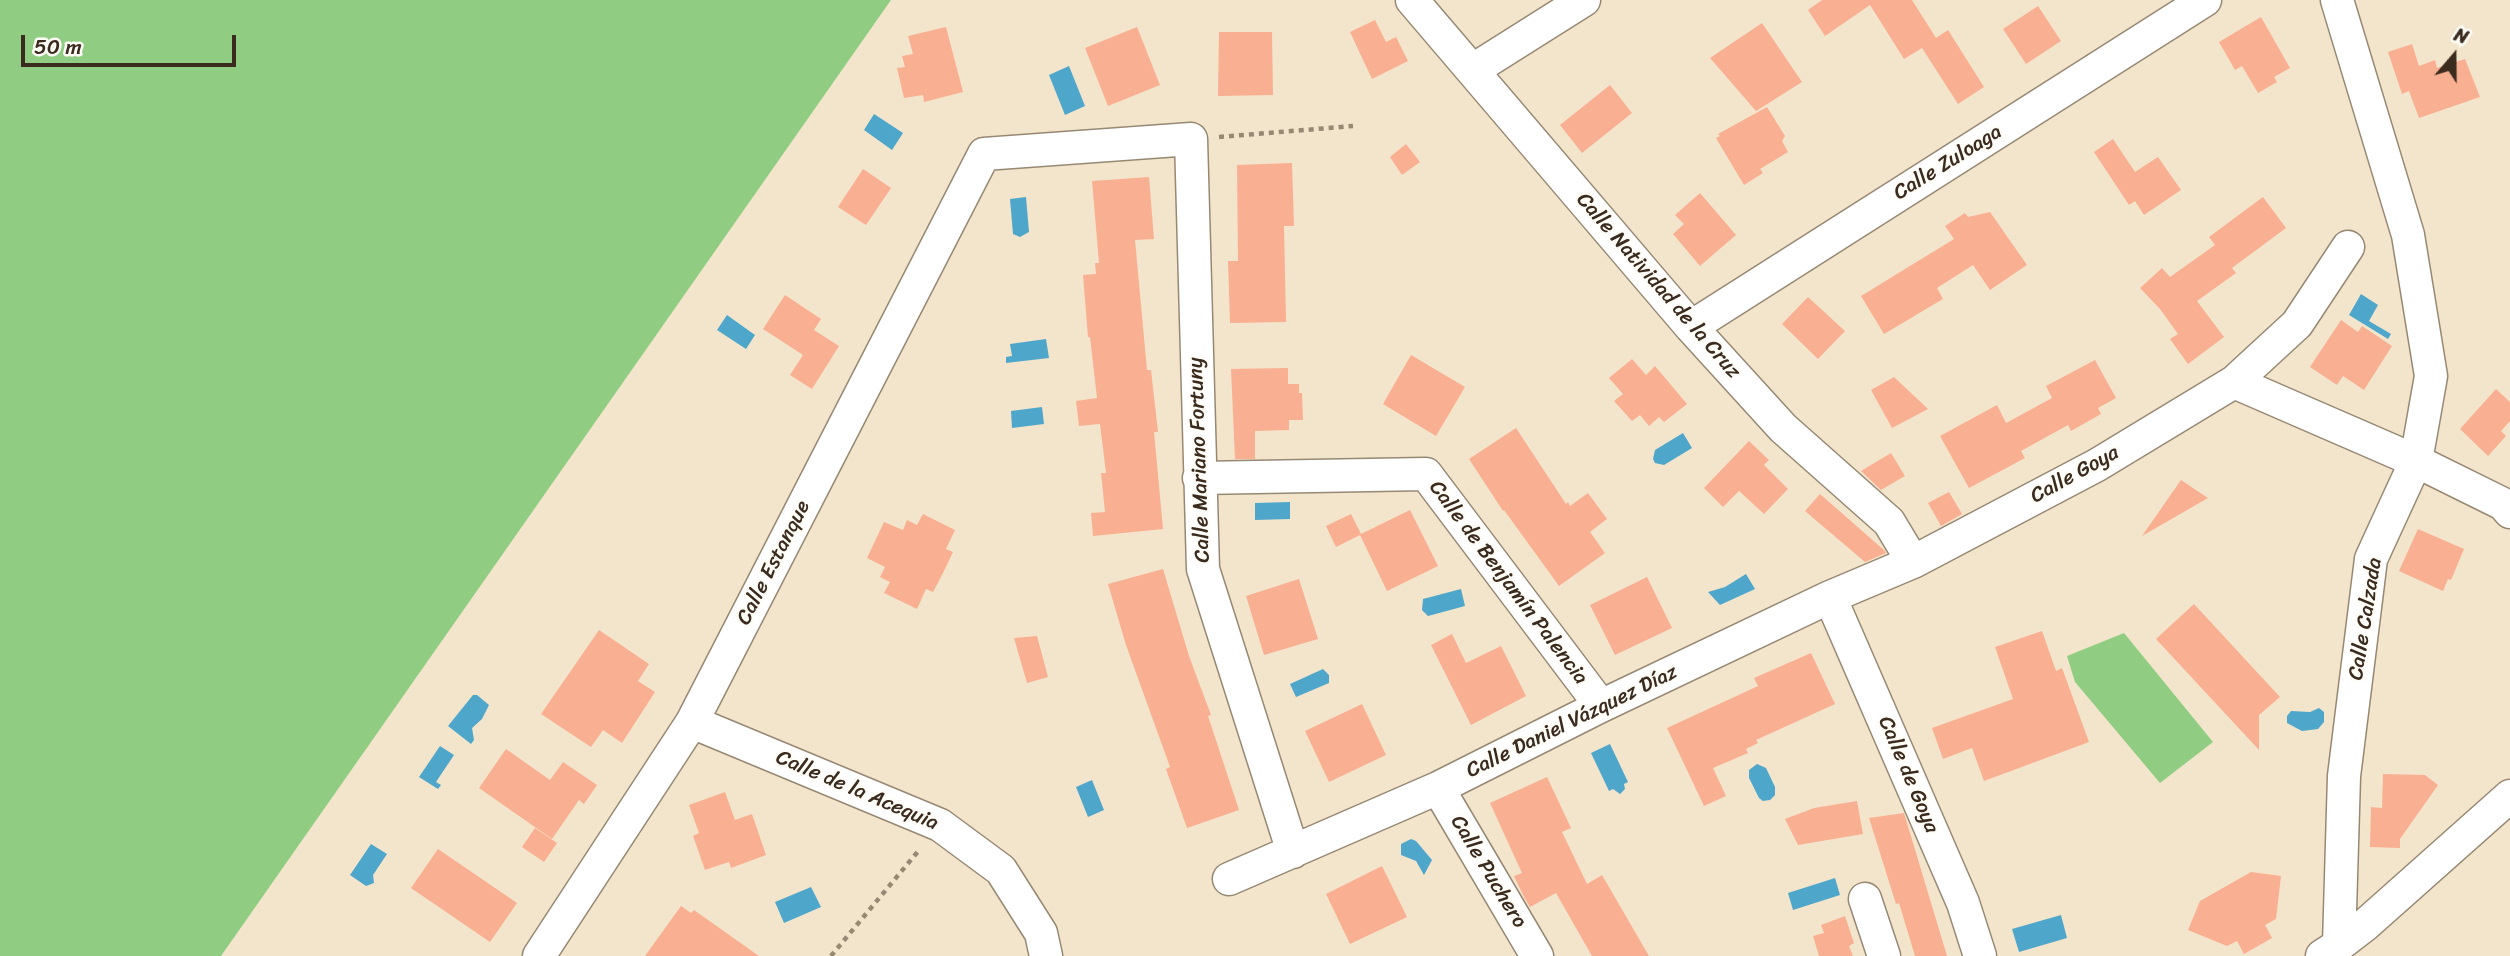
<!DOCTYPE html>
<meta charset="utf-8">
<style>
body{margin:0}
#map{position:relative;width:2510px;height:956px;overflow:hidden;background:#f3e5cb;font-family:Sriracha,sans-serif}
canvas{display:block}
.north{position:absolute;left:2419px;top:21px;width:70px;height:70px;-webkit-text-stroke:5px #fdfcf7;paint-order:stroke;rotate:20deg;font-size:19px;font-weight:700;line-height:28px;text-align:center;color:#3b2a1e}
.north::after{content:'';display:block;margin:auto;width:24px;height:32px;background:#3b2a1e;clip-path:polygon(50% 0,100% 100%,50% 72%,0 100%)}
.scale{position:absolute;left:21px;top:35px;width:215px;height:32px;box-sizing:border-box;border:4px solid #3b2a1e;border-top:0;padding-left:9px;font-size:21px;line-height:24px;white-space:nowrap;color:#3b2a1e;-webkit-text-stroke:5px #fdfcf7;paint-order:stroke}
</style>
<div id="map">
<canvas width="2510" height="956"></canvas>
<div class="north">N</div>
<div class="scale">50 m</div>
</div>
<script>
const ctx = document.querySelector('canvas').getContext('2d');
ctx.lineJoin = 'round';
function paint(path, color) { ctx.fillStyle = color; ctx.fill(path, 'evenodd'); }
const shape = rows => new Path2D(rows.map(r => 'M' + r).join(''));
function stroke(path, color, width, dash) { ctx.strokeStyle = color; ctx.lineWidth = width; ctx.lineCap = dash ? 'butt' : 'round'; ctx.setLineDash(dash || []); ctx.stroke(path); }
function drawText(font, color, halo, rows, align = 'center') {
  ctx.font = font + ' Sriracha,sans-serif'; ctx.lineWidth = 5; ctx.setLineDash([]); ctx.textBaseline = 'middle'; ctx.strokeStyle = halo; ctx.fillStyle = color; for (const [text, x, y, turn = 0] of rows) {
    ctx.save(); ctx.translate(x, y); ctx.rotate((+turn || 0) * Math.PI / 180); ctx.textAlign = isNaN(turn) ? turn : align; if (halo) ctx.strokeText(text, 0, 0); ctx.fillText(text, 0, 0); ctx.restore();
  }
}
const green = shape([
 [0,0,891,0,221,956,0,956],
 [2124,633,2213,742,2160,783,2075,682,2067,656]
]);
const water = shape([
 [1069,66,1085,106,1065,115,1049,75],
 [874,114,903,133,892,150,864,130],
 [1026,197,1029,232,1020,237,1013,234,1010,199],
 [2361,294,2378,305,2369,321,2391,334,2388,339,2349,315],
 [727,315,755,335,746,349,717,330],
 [1046,339,1049,358,1006,363,1006,357,1012,356,1010,344],
 [1042,407,1044,424,1012,428,1011,411],
 [1683,433,1692,448,1664,465,1655,463,1653,459,1655,450],
 [1290,502,1290,519,1255,520,1255,503],
 [1746,574,1755,589,1720,605,1708,592,1725,587],
 [1461,589,1465,606,1428,616,1422,610,1423,599],
 [1323,669,1329,675,1329,683,1296,697,1290,684],
 [473,695,477,695,489,705,482,719,472,728,474,740,471,744,448,726],
 [2319,708,2324,712,2324,722,2318,729,2302,731,2287,723,2287,716,2291,711,2310,712],
 [1610,744,1628,782,1624,784,1625,789,1620,794,1613,789,1609,791,1591,753],
 [440,746,454,755,436,782,441,785,438,789,419,777],
 [1757,764,1766,768,1775,787,1775,795,1770,800,1763,801,1759,798,1749,778,1749,770],
 [1092,780,1104,810,1088,817,1076,787],
 [1411,839,1416,841,1432,860,1424,875,1416,861,1401,855,1401,844],
 [371,844,387,854,373,875,374,883,366,886,350,875],
 [1835,878,1840,895,1793,910,1788,893],
 [811,887,821,907,784,923,775,902],
 [2061,915,2067,938,2019,952,2012,929]
]);
const building = shape([
 [1822,0,1912,0,1936,38,1948,30,1984,87,1958,104,1922,48,1904,59,1870,5,1825,36,1808,10],
 [2038,6,2061,41,2026,64,2003,29],
 [2261,17,2290,68,2274,77,2277,82,2258,93,2242,66,2235,70,2219,42],
 [1375,20,1386,42,1396,37,1408,61,1372,79,1350,32],
 [1762,23,1802,82,1756,111,1710,58],
 [946,27,963,92,924,102,923,95,904,98,897,68,905,67,902,56,913,54,908,36],
 [1137,27,1160,85,1108,106,1085,48],
 [1219,32,1272,32,1273,95,1218,96],
 [2412,44,2419,66,2435,60,2437,68,2465,59,2480,97,2419,118,2409,91,2402,94,2388,52],
 [1610,85,1632,113,1582,153,1560,125],
 [1767,107,1785,136,1782,141,1788,152,1760,169,1763,173,1744,185,1716,138,1720,136,1718,134],
 [2113,139,2135,172,2158,157,2181,190,2144,215,2135,201,2129,205,2094,152],
 [1406,144,1420,162,1402,175,1390,157],
 [1292,163,1294,226,1284,226,1286,322,1230,323,1228,261,1238,261,1237,165],
 [863,169,891,188,866,225,838,207],
 [1149,177,1154,239,1135,240,1147,370,1151,370,1158,432,1154,432,1163,529,1093,536,1091,513,1105,512,1101,473,1106,473,1100,424,1079,426,1076,401,1097,398,1090,337,1088,337,1083,275,1096,274,1095,263,1099,263,1092,181],
 [1700,193,1736,235,1700,266,1673,234,1684,224,1675,215],
 [2263,197,2286,228,2232,268,2236,273,2197,301,2224,337,2188,364,2170,339,2178,334,2160,309,2140,288,2162,268,2170,277,2215,245,2209,237],
 [1990,212,2027,265,1990,290,1973,265,1937,288,1943,299,1884,334,1861,296,1954,239,1945,226,1965,213,1968,217],
 [785,295,821,319,814,330,839,346,812,389,790,375,803,355,763,329],
 [1808,297,1845,331,1818,359,1782,324],
 [2341,320,2358,332,2362,326,2392,346,2364,390,2343,376,2337,385,2310,367],
 [1411,355,1465,387,1436,436,1383,404],
 [1632,359,1646,375,1655,366,1687,404,1664,422,1659,417,1649,426,1640,415,1632,421,1614,401,1623,394,1609,378],
 [2095,360,2116,398,2098,408,2101,414,2071,431,2068,425,2021,451,2025,458,1969,488,1940,436,1997,405,2006,423,2052,398,2046,386],
 [1288,368,1288,384,1299,384,1299,393,1302,393,1303,420,1289,420,1289,430,1255,431,1255,459,1235,459,1231,369],
 [1894,377,1928,409,1892,428,1871,390],
 [2496,389,2510,402,2510,421,2501,431,2506,436,2488,456,2460,429],
 [1516,428,1566,504,1568,502,1570,506,1588,493,1607,519,1590,532,1605,553,1559,586,1504,510,1503,511,1469,459],
 [1749,441,1769,460,1764,465,1788,489,1764,514,1739,491,1723,507,1704,488],
 [1891,453,1905,476,1881,490,1861,471],
 [2181,480,2208,498,2142,536],
 [1949,492,1962,514,1941,526,1928,503],
 [1820,494,1885,551,1886,553,1865,562,1805,511],
 [1410,510,1438,566,1387,591,1360,535,1336,547,1326,526,1351,514,1361,534],
 [923,514,955,530,946,549,953,552,943,573,933,592,926,589,917,609,884,593,890,582,880,577,885,567,867,558,884,522,903,530,907,520,917,525],
 [2418,529,2464,549,2451,580,2448,579,2443,591,2399,571],
 [1163,569,1189,656,1211,715,1208,716,1239,810,1187,828,1166,769,1170,767,1126,645,1108,584],
 [1647,577,1672,628,1615,655,1590,605],
 [1299,579,1318,639,1264,655,1246,596],
 [2194,604,2280,697,2259,715,2259,750,2156,639],
 [599,630,649,664,638,681,655,692,622,743,603,730,591,747,541,714],
 [2042,631,2056,671,2062,668,2089,742,1984,781,1972,748,1943,759,1932,728,2013,699,1995,647],
 [1452,634,1466,663,1501,646,1526,696,1471,725,1431,645],
 [1037,636,1048,677,1027,683,1014,638],
 [1811,653,1835,704,1756,740,1758,743,1746,749,1748,753,1713,768,1726,796,1704,806,1667,728,1758,686,1754,678],
 [1362,704,1386,755,1329,782,1305,731],
 [506,749,550,780,563,762,597,785,584,804,579,800,552,839,479,788],
 [2383,774,2425,775,2438,785,2400,839,2400,848,2370,847,2371,807,2382,808],
 [1547,777,1571,828,1562,832,1587,884,1602,875,1649,956,1592,956,1556,893,1530,907,1524,897,1514,876,1522,873,1490,803],
 [725,792,735,820,752,814,766,855,731,868,729,862,705,870,693,836,699,833,689,805],
 [1857,801,1863,834,1798,845,1785,819,1814,808],
 [1904,813,1947,956,1915,956,1899,903,1896,904,1869,818],
 [535,828,557,843,544,862,522,847],
 [438,849,517,903,490,942,411,888],
 [1382,866,1407,917,1350,944,1326,894],
 [2251,872,2281,876,2276,919,2265,925,2272,938,2244,954,2237,941,2227,946,2188,930,2200,901],
 [681,906,691,913,694,910,759,956,645,956],
 [1845,916,1854,943,1849,946,1853,956,1819,956,1813,936,1824,933,1821,925]
]);
const path = shape([
 [1219,137,1353,126],
 [831,956,920,849]
]);
const minor = shape([
 [1412,0,1691,327,1783,428,1889,522,1913,562],
 [1473,70,1584,0],
 [1691,327,2205,0],
 [2234,382,2297,324,2348,247],
 [1199,478,1426,474,1601,706],
 [1830,597,1963,903,1980,956],
 [692,722,940,825,1001,870,1041,933,1046,956],
 [1438,788,1537,956],
 [1229,879,1438,788,1601,706,1830,597,1913,562,2097,465,2234,382,2416,461,2503,504,2510,512],
 [1865,899,1884,956],
 [2339,945,2365,925,2510,796],
 [539,956,692,722,984,154,1191,139,1203,569,1293,852],
 [2322,956,2339,945,2344,776,2371,559,2416,461,2431,376,2408,235,2337,0]
]);
const streetNames = [
 ["Calle Zuloaga",1948,163,-32],
 ["Calle Natividad de la Cruz",1658,286,49],
 ["Calle Mariano Fortuny",1200,460,-92],
 ["Calle Goya",2075,475,-29],
 ["Calle Estanque",774,563,-63],
 ["Calle de Benjamín Palencia",1508,583,53],
 ["Calle Calzada",2366,619,-81],
 ["Calle Daniel Vázquez Díaz",1572,722,-26],
 ["Calle de Goya",1908,775,67],
 ["Calle de la Acequia",857,791,23],
 ["Calle Puchero",1488,872,59]
];
paint(green, '#90cd82');
paint(water, '#4ea6cb');
paint(building, '#f9af92');
stroke(minor, '#978874', 35);
stroke(path, '#978874', 4.5, [5, 5]);
stroke(minor, '#fff', 32);
drawText('21px', '#3b2a1e', '#fdfcf7', streetNames);
</script>
